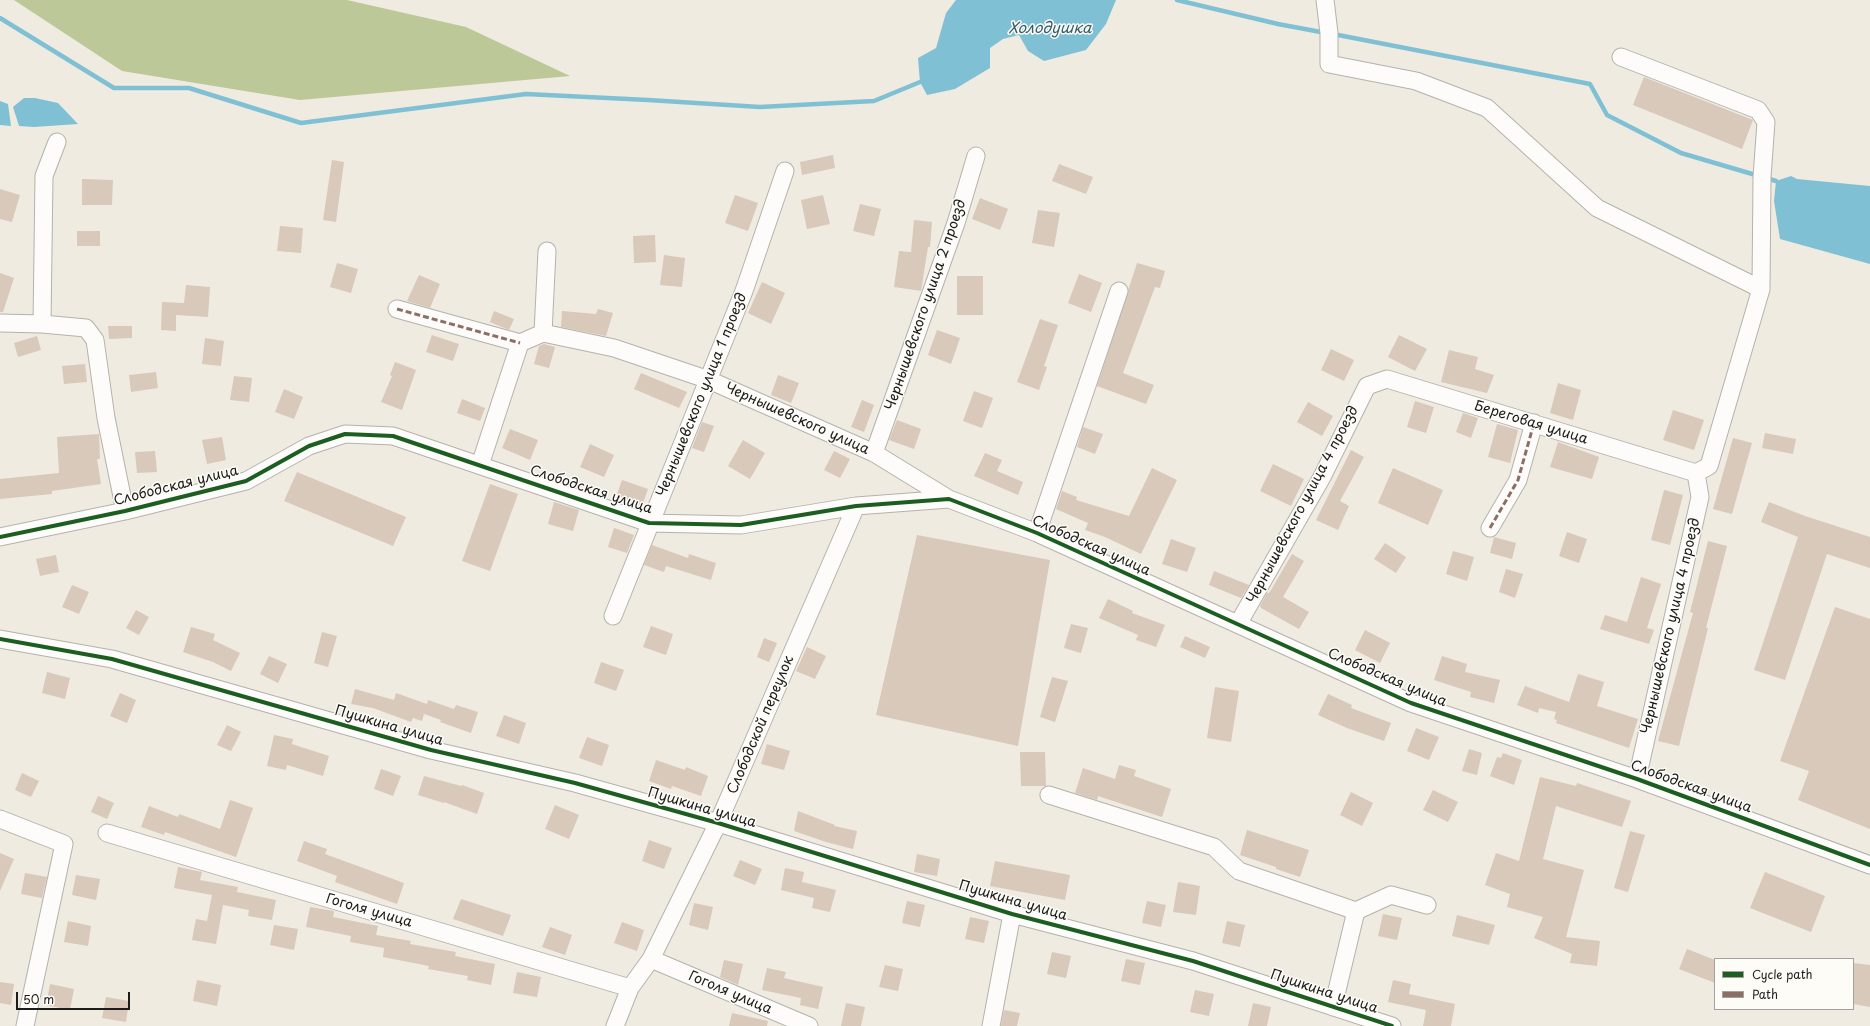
<!DOCTYPE html>
<meta charset="utf-8">
<style>
body{margin:0}
#map{position:relative;width:1870px;height:1026px;overflow:hidden;background:#efebe0;font-family:"Playpen Sans",sans-serif}
canvas{display:block}
.legend{position:absolute;left:1714px;top:958px;width:140px;height:52px;box-sizing:border-box;background:#fdfcf7;border:1px solid #a3a29f;margin:0;padding:5px 7px;list-style:none;font-size:12px;color:#1c1c1c}
.legend li{display:flex;align-items:center;gap:8px;height:20px}
.legend b{width:20px;border:1px solid #a3a29f}
.scale{position:absolute;left:16px;top:992px;width:114px;height:18px;box-sizing:border-box;border:2px solid #1c1c1c;border-top:0;padding-left:5px;font-size:12px;line-height:14px;white-space:nowrap;color:#1c1c1c;-webkit-text-stroke:3px #fdfcf7;paint-order:stroke}
</style>
<div id="map">
<canvas width="1870" height="1026"></canvas>
<ul class="legend">
<li><b style="height:5px;background:#1b5e20"></b>Cycle path</li>
<li><b style="height:5px;background:#8d6e63"></b>Path</li>
</ul>
<div class="scale">50 m</div>
</div>
<script>
const ctx = document.querySelector('canvas').getContext('2d');
ctx.lineJoin = 'round';
function paint(path, color) { ctx.fillStyle = color; ctx.fill(path, 'evenodd'); }
const shape = rows => new Path2D(rows.map(r => 'M' + r).join(''));
function stroke(path, color, width, dash) { ctx.strokeStyle = color; ctx.lineWidth = width; ctx.lineCap = dash ? 'butt' : 'round'; ctx.setLineDash(dash || []); ctx.stroke(path); }
function drawText(font, color, halo, rows, align = 'center') {
  ctx.font = font + ' "Playpen Sans",sans-serif'; ctx.lineWidth = 3; ctx.setLineDash([]); ctx.textBaseline = 'middle'; ctx.strokeStyle = halo; ctx.fillStyle = color; for (const [text, x, y, turn = 0] of rows) {
    ctx.save(); ctx.translate(x, y); ctx.rotate((+turn || 0) * Math.PI / 180); ctx.textAlign = isNaN(turn) ? turn : align; if (halo) ctx.strokeText(text, 0, 0); ctx.fillText(text, 0, 0); ctx.restore();
  }
}
const forest = shape([
 [14,0,347,0,466,27,570,76,300,100,122,71]
]);
const water = shape([
 [956,0,1116,0,1106,24,1086,50,1044,61,1028,51,1019,35,1003,39,990,48,990,68,955,89,927,95,920,82,918,58,936,48,946,13],
 [24,98,35,98,58,103,78,124,34,127,19,126,13,107],
 [0,101,8,104,11,126,0,125],
 [1791,176,1797,179,1870,186,1870,264,1780,239,1774,201,1776,181]
]);
const stream = shape([
 [1177,0,1278,24,1326,33],
 [0,18,114,88,189,88,301,123,526,94,648,100,760,107,874,101,920,82],
 [1333,34,1590,84,1607,115,1681,153,1776,181]
]);
const building = shape([
 [1644,77,1753,120,1742,149,1633,105],
 [833,155,835,168,802,175,800,162],
 [332,160,344,162,336,222,323,220],
 [1059,164,1093,177,1086,194,1052,181],
 [82,179,113,180,112,205,82,205],
 [0,189,20,195,12,222,0,219],
 [735,195,758,203,748,231,725,223],
 [823,195,830,224,807,229,801,200],
 [980,198,1008,209,1000,230,972,219],
 [860,204,881,209,874,236,853,231],
 [1038,210,1060,213,1054,247,1032,243],
 [914,220,932,222,930,247,928,247,921,291,894,287,899,251,911,252],
 [280,226,303,228,301,253,277,251],
 [77,231,100,231,100,246,77,246],
 [655,235,656,262,634,263,633,236],
 [664,255,685,258,682,287,660,285],
 [337,263,358,269,351,293,330,287],
 [1137,263,1165,271,1160,288,1155,287,1123,373,1154,385,1146,404,1097,386],
 [0,273,14,278,3,312,0,312],
 [1079,274,1102,283,1091,312,1068,303],
 [419,275,440,284,430,308,407,301],
 [957,276,983,276,983,315,957,315],
 [762,282,785,293,771,324,748,313],
 [186,285,210,287,208,317,176,315,176,331,161,330,162,302,184,303],
 [598,309,613,313,606,336,561,327,562,311,596,314],
 [494,311,514,319,509,330,490,322],
 [1040,319,1058,325,1044,366,1047,367,1039,390,1017,382],
 [108,326,132,326,132,338,109,339],
 [937,330,960,338,951,364,928,355],
 [432,335,459,344,453,361,426,352],
 [1399,335,1427,349,1415,371,1388,357],
 [37,336,41,350,18,357,14,343],
 [205,338,224,341,221,366,202,364],
 [544,344,555,347,549,368,534,364,539,346],
 [1331,349,1354,360,1344,381,1321,370],
 [1449,350,1478,357,1475,369,1494,375,1487,393,1441,382],
 [395,362,416,370,402,410,381,402,392,376,390,375],
 [85,364,87,382,64,384,62,366],
 [156,372,158,388,131,392,129,375],
 [641,373,687,392,679,408,634,389],
 [778,375,799,383,791,403,771,395],
 [234,376,252,378,249,402,230,400],
 [1558,383,1581,390,1573,420,1550,413],
 [284,389,303,397,294,419,275,412],
 [974,391,993,398,982,428,963,421],
 [462,399,485,408,480,421,457,413],
 [862,400,874,405,864,432,851,427],
 [1415,401,1434,407,1426,433,1407,427],
 [1308,402,1333,416,1322,436,1297,422],
 [1673,410,1704,420,1694,450,1663,440],
 [1463,413,1478,418,1471,438,1456,432],
 [897,420,921,429,914,449,889,440],
 [702,422,714,426,704,452,692,448],
 [1497,424,1518,430,1510,463,1488,457],
 [1083,427,1103,434,1095,454,1077,447],
 [510,429,538,440,530,460,502,448],
 [1765,433,1796,439,1793,454,1762,448],
 [99,434,100,459,97,459,101,484,52,491,52,494,0,499,0,479,59,473,57,437],
 [222,437,226,460,207,464,202,440],
 [1733,438,1752,443,1732,514,1713,509],
 [743,440,765,453,750,479,728,466],
 [1558,442,1599,457,1592,479,1550,467],
 [590,444,614,455,604,477,580,467],
 [1351,450,1364,457,1340,501,1349,506,1338,530,1316,520],
 [155,451,157,472,137,473,135,452],
 [834,451,850,459,840,478,824,470],
 [985,453,1002,460,997,471,1023,482,1018,495,974,476],
 [1273,464,1304,479,1291,506,1260,491],
 [1152,468,1177,480,1141,554,1105,537,1085,530,1088,523,1056,509,1062,491,1077,497,1076,500,1129,516],
 [1393,468,1443,490,1428,525,1378,503],
 [297,472,406,517,393,546,284,501],
 [622,480,648,489,642,506,616,497],
 [490,484,518,494,490,571,462,561],
 [1664,490,1683,495,1670,545,1651,540],
 [554,502,579,510,573,531,548,524],
 [1769,502,1805,516,1870,537,1870,568,1827,554,1785,680,1754,670,1798,537,1761,522],
 [614,528,634,535,627,553,608,547],
 [1567,532,1587,539,1579,563,1559,556],
 [917,535,1050,560,1018,746,876,715],
 [1494,537,1516,543,1512,559,1490,553],
 [1171,539,1196,548,1187,572,1162,564],
 [1708,541,1727,546,1706,628,1708,628,1679,746,1658,741,1693,613,1690,612],
 [1385,543,1406,557,1396,573,1374,559],
 [652,545,688,558,689,554,716,563,711,580,666,566,664,572,644,565],
 [1453,551,1474,557,1467,581,1446,574],
 [1292,554,1304,561,1283,597,1309,612,1299,629,1261,608,1260,606,1267,593,1269,593,1271,590],
 [56,555,59,572,40,576,36,559],
 [1506,569,1523,574,1515,598,1499,592],
 [1214,571,1249,585,1241,598,1209,585],
 [1641,577,1661,584,1647,628,1654,630,1649,644,1600,629,1605,615,1627,622],
 [72,585,89,592,79,614,62,607],
 [1108,599,1133,611,1132,613,1165,625,1156,647,1136,640,1138,635,1099,618],
 [1835,607,1870,619,1870,829,1798,800,1809,771,1780,761],
 [136,610,149,617,139,635,126,628],
 [1071,624,1088,628,1081,653,1064,648],
 [651,626,673,634,666,655,643,647],
 [191,627,215,634,213,640,240,653,231,671,213,662,183,652],
 [1365,630,1390,643,1380,663,1355,650],
 [322,632,337,636,328,667,314,663],
 [1185,636,1210,647,1205,658,1180,647],
 [764,638,777,643,769,662,757,657],
 [807,647,826,656,815,679,796,671],
 [269,656,287,664,278,683,260,674],
 [1442,656,1467,664,1465,672,1500,680,1494,703,1470,697,1471,692,1434,680],
 [601,662,624,670,616,691,594,683],
 [47,672,70,678,65,699,42,693],
 [1578,674,1604,682,1597,706,1638,719,1629,748,1556,723,1557,720,1554,719,1556,712,1539,708,1538,713,1517,705,1525,686,1569,702],
 [1052,677,1068,681,1055,722,1040,717],
 [1215,687,1239,691,1231,742,1207,738],
 [355,689,394,700,396,693,427,704,428,700,454,709,456,705,478,712,471,733,440,722,441,720,424,714,422,721,413,718,411,722,373,708,351,704],
 [120,693,136,700,127,723,110,716],
 [1328,694,1352,705,1351,708,1391,723,1384,741,1347,728,1318,715],
 [504,715,526,723,519,744,496,736],
 [227,725,241,732,231,751,217,745],
 [1416,728,1439,737,1429,760,1407,751],
 [274,735,293,739,292,744,329,756,323,776,287,765,286,770,267,766],
 [587,737,609,745,602,766,579,758],
 [767,744,790,751,784,770,761,764],
 [1469,749,1482,753,1477,775,1462,771],
 [1020,752,1045,752,1046,786,1021,786],
 [1503,753,1522,760,1514,785,1490,776,1497,757,1501,758],
 [656,760,685,770,686,767,708,776,701,796,672,786,671,789,649,781],
 [1119,765,1136,770,1134,776,1171,789,1162,817,1098,796,1097,800,1075,793,1083,768,1115,779],
 [381,769,401,776,393,796,374,789],
 [22,773,39,781,31,797,15,790],
 [424,776,461,786,462,785,484,793,477,814,444,802,444,803,418,795],
 [1540,777,1576,786,1577,783,1631,801,1622,827,1556,806,1543,859,1584,870,1566,937,1600,941,1597,966,1570,963,1572,954,1534,938,1543,917,1507,907,1510,894,1485,885,1496,853,1519,861],
 [1433,790,1458,802,1448,822,1423,810],
 [1351,792,1373,803,1362,826,1340,815],
 [98,796,114,803,107,819,91,812],
 [230,800,253,808,236,857,165,832,164,835,141,827,149,806,178,817,179,814,220,829],
 [555,805,579,815,569,839,545,829],
 [798,811,835,825,834,826,857,831,853,849,826,842,794,831],
 [1247,830,1309,850,1300,877,1276,869,1276,867,1240,855],
 [1630,831,1645,835,1628,892,1614,888],
 [649,840,672,848,664,869,642,861],
 [304,841,327,849,325,854,404,883,397,904,335,882,337,876,297,861],
 [0,853,14,859,0,891],
 [917,854,940,859,937,876,914,872],
 [740,860,762,869,755,885,733,876],
 [995,861,1070,875,1065,900,990,886],
 [178,867,202,872,200,880,238,887,237,892,276,900,272,920,248,916,249,910,223,905,216,944,192,940,196,919,207,921,212,895,174,888],
 [785,868,804,872,802,882,836,890,830,912,812,908,814,898,781,890],
 [1765,872,1825,896,1811,932,1750,908],
 [25,873,47,877,42,898,21,894],
 [76,875,100,879,96,900,72,895],
 [1178,882,1200,886,1196,915,1173,912],
 [461,899,511,915,503,936,453,919],
 [907,901,925,905,920,927,902,923],
 [1147,901,1166,905,1161,927,1142,923],
 [694,903,713,907,708,930,689,925],
 [310,907,334,911,333,917,378,926,376,935,411,941,410,944,456,952,455,956,495,964,491,985,467,980,468,976,428,969,429,966,383,957,384,948,350,942,351,936,306,927],
 [1383,914,1402,918,1397,940,1378,936],
 [1457,915,1495,925,1489,945,1452,936],
 [970,917,989,921,984,943,965,939],
 [68,921,91,926,88,946,64,942],
 [1227,921,1245,925,1240,947,1222,943],
 [622,922,644,930,637,951,614,943],
 [274,925,298,929,294,950,270,945],
 [550,927,572,935,565,955,542,947],
 [1687,949,1715,960,1715,983,1679,969],
 [1052,952,1071,956,1066,978,1047,974],
 [1126,959,1145,963,1140,985,1121,981],
 [724,960,743,964,738,985,720,977],
 [1853,963,1870,965,1870,1007,1853,1004],
 [885,965,903,969,898,991,879,987],
 [767,968,786,972,784,978,823,987,818,1009,800,1005,801,998,762,990],
 [517,972,541,977,537,997,513,993],
 [197,980,221,985,217,1006,193,1001],
 [1393,980,1411,984,1409,994,1455,1004,1451,1026,1423,1026,1426,1010,1388,1002],
 [0,982,14,984,11,1005,0,1003],
 [50,984,74,989,70,1010,46,1005],
 [1195,990,1214,994,1209,1016,1190,1012],
 [106,997,129,1001,126,1022,102,1018],
 [846,1003,865,1007,861,1026,841,1026],
 [1253,1003,1271,1007,1267,1026,1248,1026],
 [1004,1010,1020,1013,1017,1026,1001,1026],
 [732,1013,768,1021,767,1026,729,1026]
]);
const minor = shape([
 [1325,0,1329,33,1329,64,1416,81,1487,108,1597,208,1761,289,1709,466,1696,473],
 [1621,57,1758,110,1766,122,1762,177,1761,289],
 [397,309,520,343],
 [0,323,42,324,86,328,95,340,106,418,125,511],
 [42,324,44,176,57,142],
 [543,333,614,348,709,380,874,453,949,499],
 [874,453,956,223,976,156],
 [480,465,520,343,543,333,547,251],
 [1490,528,1518,480,1534,423],
 [1037,533,1119,291],
 [0,537,125,511,246,481,309,446,345,434,393,436,649,523,741,525,856,506,949,499,1037,533,1411,703,1637,779,1870,865],
 [613,616,744,291,785,171],
 [1238,624,1322,477,1367,386,1387,379,1696,473],
 [0,639,112,659,431,750,575,783,718,823,1012,914,1193,961,1392,1026],
 [1637,779,1700,497,1696,473],
 [1049,795,1214,847,1239,871,1356,911,1391,895,1427,905],
 [0,819,64,844,25,1026],
 [107,833,630,988],
 [651,959,809,1026],
 [1333,1007,1356,911],
 [615,1026,630,988,651,959,718,823,856,506],
 [991,1026,1012,914]
]);
const quiet = shape([
 [397,309,520,343],
 [1490,528,1518,480,1534,423]
]);
const cycleway = shape([
 [0,537,125,511,246,481,309,446,345,434,393,436,649,523,741,525,856,506,949,499,1037,533,1411,703,1637,779,1870,865],
 [0,639,112,659,431,750,575,783,718,823,1012,914,1193,961,1392,1026]
]);
const streetNames = [
 ["Чернышевского улица 2 проезд",926,305,-71],
 ["Чернышевского улица 1 проезд",702,395,-68],
 ["Чернышевского улица",797,419,24],
 ["Береговая улица",1531,423,17],
 ["Слободская улица",176,486,-14],
 ["Слободская улица",591,490,18],
 ["Чернышевского улица 4 проезд",1303,505,-62],
 ["Слободская улица",1091,546,24],
 ["Чернышевского улица 4 проезд",1671,626,-77],
 ["Слободская улица",1387,678,23],
 ["Слободской переулок",761,725,-67],
 ["Пушкина улица",389,726,16],
 ["Слободская улица",1691,787,20],
 ["Пушкина улица",702,808,16],
 ["Пушкина улица",1013,901,16],
 ["Гоголя улица",369,911,16],
 ["Пушкина улица",1324,992,18],
 ["Гоголя улица",730,993,23]
];
const waterNames = [
 ["Холодушка",1050,29]
];
paint(forest, '#bcc897');
paint(water, '#80c0d4');
stroke(stream, '#80c0d4', 4.5);
paint(building, '#d8c9ba');
stroke(minor, '#b4b2ab', 19);
stroke(minor, '#fdfcfa', 17);
stroke(quiet, '#8d6e63', 3, [6, 3]);
stroke(cycleway, '#1b5e20', 4);
drawText('14px', '#1c1c1c', '#fdfcf7', streetNames);
drawText('italic 15px', '#345e6d', '#fdfcf7', waterNames);
</script>
